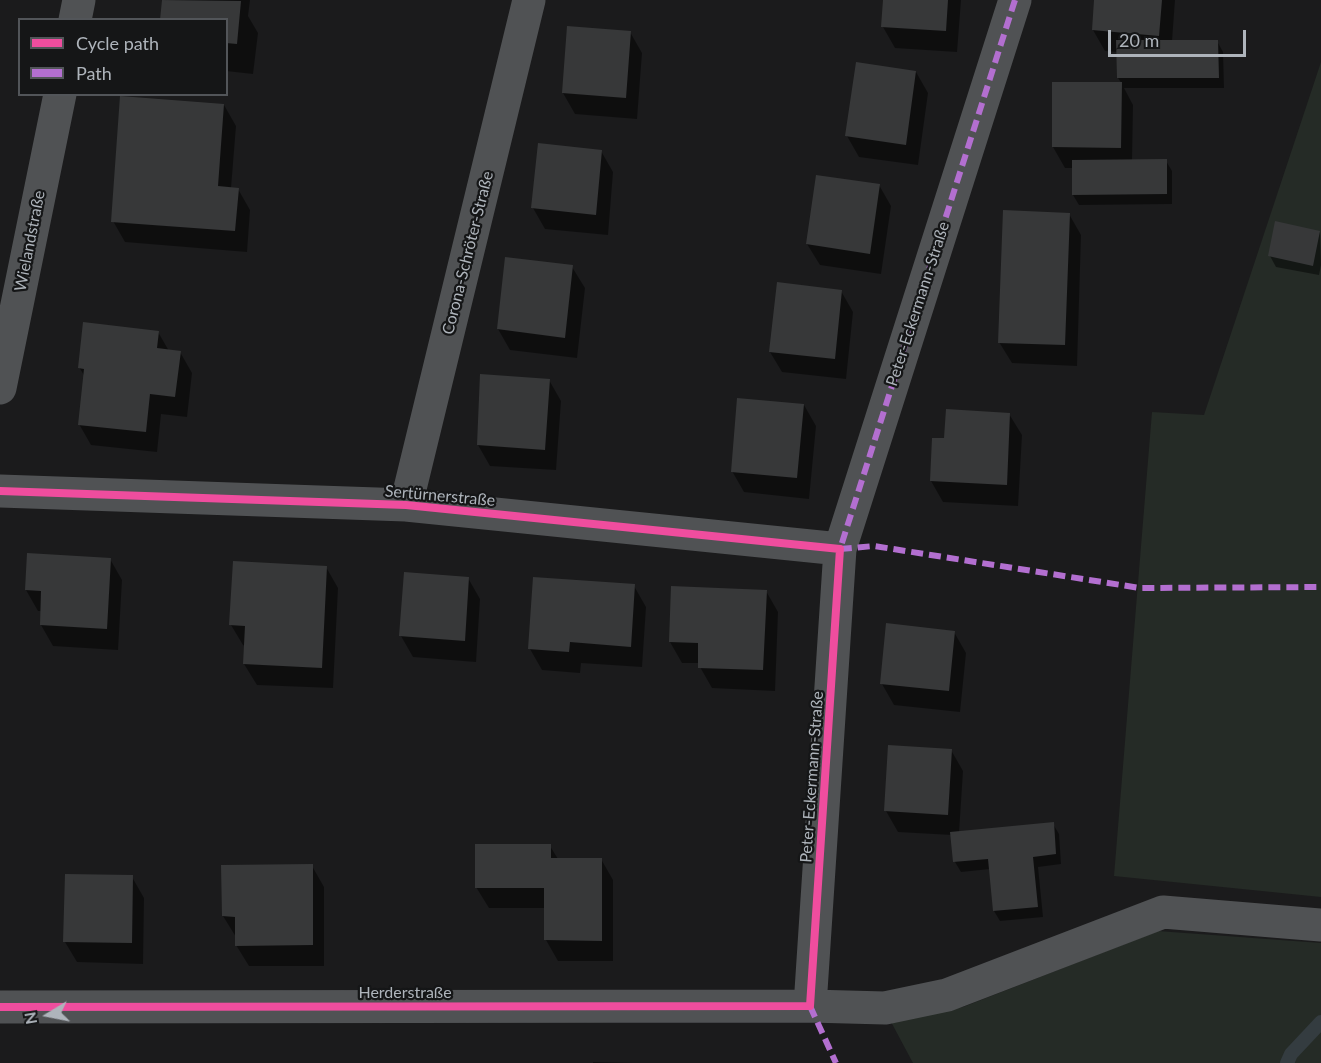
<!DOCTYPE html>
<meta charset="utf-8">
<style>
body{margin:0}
#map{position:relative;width:1321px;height:1063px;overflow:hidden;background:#1b1b1c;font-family:Lato,sans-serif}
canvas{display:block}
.legend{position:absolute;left:18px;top:18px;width:210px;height:78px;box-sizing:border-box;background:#151617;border:2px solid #525559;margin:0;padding:8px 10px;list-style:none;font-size:18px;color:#aeb4bb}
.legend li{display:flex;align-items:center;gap:12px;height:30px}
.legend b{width:30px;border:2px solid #525559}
.north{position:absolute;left:18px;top:985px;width:60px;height:60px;-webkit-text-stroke:4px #151617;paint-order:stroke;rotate:260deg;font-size:16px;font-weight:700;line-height:24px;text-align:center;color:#aeb4bb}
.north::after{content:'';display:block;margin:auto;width:21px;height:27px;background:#aeb4bb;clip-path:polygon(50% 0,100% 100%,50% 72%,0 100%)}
.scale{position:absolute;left:1108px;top:30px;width:138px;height:27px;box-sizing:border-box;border:3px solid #aeb4bb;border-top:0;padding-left:8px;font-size:18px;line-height:21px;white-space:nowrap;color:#aeb4bb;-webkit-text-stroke:4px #151617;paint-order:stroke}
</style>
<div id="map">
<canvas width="1321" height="1063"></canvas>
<ul class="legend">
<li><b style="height:8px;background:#ef4d9e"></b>Cycle path</li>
<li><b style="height:8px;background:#b36fd0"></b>Path</li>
</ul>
<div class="north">N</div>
<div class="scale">20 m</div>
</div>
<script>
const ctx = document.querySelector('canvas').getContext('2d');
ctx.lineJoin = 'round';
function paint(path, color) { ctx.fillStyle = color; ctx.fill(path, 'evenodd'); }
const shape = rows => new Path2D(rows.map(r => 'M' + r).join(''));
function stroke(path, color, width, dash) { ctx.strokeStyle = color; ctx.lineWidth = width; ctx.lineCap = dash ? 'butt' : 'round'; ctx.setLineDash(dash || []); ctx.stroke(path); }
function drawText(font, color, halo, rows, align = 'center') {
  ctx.font = font + ' Lato,sans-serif'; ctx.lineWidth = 4.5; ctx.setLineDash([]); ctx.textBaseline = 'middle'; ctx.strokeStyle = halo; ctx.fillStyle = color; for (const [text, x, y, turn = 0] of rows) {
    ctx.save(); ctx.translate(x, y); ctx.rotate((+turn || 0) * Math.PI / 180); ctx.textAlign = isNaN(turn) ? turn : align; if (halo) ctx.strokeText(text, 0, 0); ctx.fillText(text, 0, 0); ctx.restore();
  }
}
const green = shape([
 [1321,62,1321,897,1114,876,1152,412,1204,415],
 [1158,931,1321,943,1321,1063,913,1063,890,1020,963,1007]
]);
const shadow = shape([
 [163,0,250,0,248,16,258,33,253,74,226,71,226,20,161,20],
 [885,0,961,0,957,52,895,48,883,27],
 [1096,0,1175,0,1172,41,1217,41,1223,52,1224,88,1124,88,1133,105,1132,161,1166,161,1172,171,1172,204,1079,205,1073,195,1073,168,1065,168,1053,147,1122,84,1118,78,1118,52,1105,51,1093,30],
 [630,32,642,53,637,119,575,114,563,93],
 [916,72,928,93,918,165,859,157,847,136],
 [224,105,236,126,231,188,238,189,250,210,247,252,125,242,113,221],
 [601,151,613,172,608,235,545,229,533,208],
 [879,185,891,206,881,274,820,265,807,244],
 [1069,214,1081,235,1077,366,1012,363,999,342],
 [1320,232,1321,265,1319,275,1276,267,1270,256],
 [506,259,572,267,585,288,577,358,510,350,498,329],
 [841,291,853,312,846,379,782,372,770,352],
 [158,332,169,351,180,352,192,373,187,417,161,414,157,452,91,445,79,424,85,377,79,367],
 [482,376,549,380,561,401,556,470,490,466,478,445],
 [804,405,816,426,809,499,744,492,732,471],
 [1009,414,1022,435,1018,506,943,502,931,481,945,440],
 [110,559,122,580,118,650,53,646,41,625,42,611,38,611,26,590],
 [326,567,338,588,333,688,257,685,244,664,245,646,243,645,231,625],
 [468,578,480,599,476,662,413,657,401,636],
 [634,586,646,607,642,667,581,663,580,673,542,670,530,649],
 [766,591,778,612,775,691,712,688,700,667,700,663,682,663,670,642],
 [954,632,966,653,960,712,894,705,882,684],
 [951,750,963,771,959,833,1053,824,1059,834,1061,864,1038,867,1043,917,1000,921,994,911,990,869,961,872,955,862,952,835,898,832,886,811],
 [550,846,558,859,601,859,613,880,613,961,558,961,546,940,545,908,489,908,476,887],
 [312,866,324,887,324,966,249,966,236,945,236,937,223,916],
 [132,877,144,898,143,964,77,962,65,942],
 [593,1062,633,1063,593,1063]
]);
const stream = shape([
 [1287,1063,1291,1054,1321,1022]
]);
const building = shape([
 [162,0,241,1,237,44,226,43,226,20,160,20],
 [883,0,948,0,946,31,881,27],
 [1094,0,1162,0,1159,36,1092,30],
 [567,26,631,31,626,98,562,93],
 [1116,40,1218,40,1219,78,1117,78],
 [856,62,916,71,906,145,845,136],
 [1052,82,1122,82,1121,148,1052,147],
 [120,96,224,104,218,186,239,188,235,231,111,222],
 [538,143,602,150,596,215,531,208],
 [1167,159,1167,194,1072,195,1072,160],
 [816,175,880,184,870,254,806,244],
 [1003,210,1070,213,1065,345,998,343],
 [1275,221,1320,231,1313,266,1268,256],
 [505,257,573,265,565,338,497,329],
 [777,282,842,290,835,359,769,352],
 [83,322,159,331,157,348,181,351,175,397,150,394,146,432,78,425,84,369,78,368],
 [480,374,550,379,545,450,477,445],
 [737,398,804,404,797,478,731,472],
 [946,409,1010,413,1007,485,930,481,932,438,944,438],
 [27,553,111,558,107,629,40,625,41,591,25,590],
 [233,561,327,566,322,668,243,664,245,626,229,625],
 [404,572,469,577,465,641,399,636],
 [533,577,635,584,631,647,570,642,569,652,528,649],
 [671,586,767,590,763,670,698,668,698,643,669,642],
 [886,623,955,631,949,691,880,684],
 [888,745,952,749,948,815,884,811],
 [1054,822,1056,854,1033,857,1038,907,993,911,988,859,953,862,950,832],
 [475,844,551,844,551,858,602,858,602,941,544,940,544,888,475,888],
 [313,864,313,945,235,946,235,917,222,916,221,865],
 [65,874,133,875,132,943,63,942]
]);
const minor = shape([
 [75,20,79,0],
 [0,388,60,94],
 [0,491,406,505,840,549],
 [406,505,529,0],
 [810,1006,840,549,1015,0],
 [0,1007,810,1006,885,1008,947,995,1163,912,1321,925]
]);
const quiet = shape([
 [1015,0,840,549,874,546,1140,588,1321,587],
 [810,1006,836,1063]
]);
const cycleway = shape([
 [0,491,406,505,840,549,810,1006,0,1007]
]);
const streetNames = [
 ["Wielandstraße",30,241,-79],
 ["Corona-Schröter-Straße",468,253,-76],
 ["Peter-Eckermann-Straße",918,304,-72],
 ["Sertürnerstraße",440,496,5],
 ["Peter-Eckermann-Straße",812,777,-86],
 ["Herderstraße",405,993]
];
paint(green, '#252b26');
paint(shadow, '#0007');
stroke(stream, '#343c40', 14);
paint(building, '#373839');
stroke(minor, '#505254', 33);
stroke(quiet, '#b36fd0', 6, [12, 6]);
stroke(cycleway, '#ef4d9e', 8);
drawText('16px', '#aeb4bb', '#151617', streetNames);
</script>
